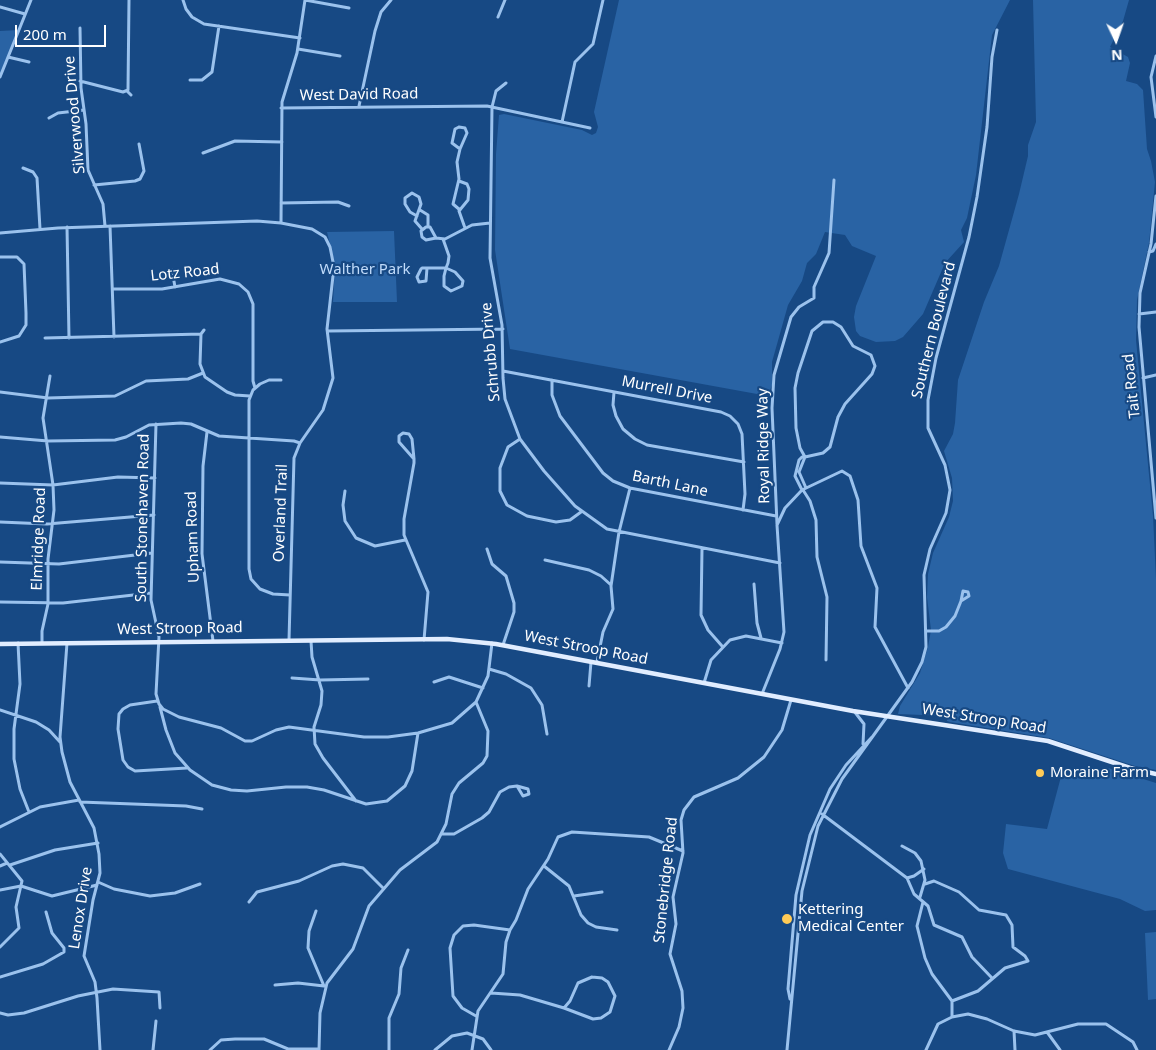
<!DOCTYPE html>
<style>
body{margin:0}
#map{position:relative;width:1156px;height:1050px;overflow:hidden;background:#174984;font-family:"Noto Sans",sans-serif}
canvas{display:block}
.north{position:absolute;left:1091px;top:15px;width:50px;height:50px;-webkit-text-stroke:4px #174984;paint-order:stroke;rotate:177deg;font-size:14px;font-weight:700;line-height:20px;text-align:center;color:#fff}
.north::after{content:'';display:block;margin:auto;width:18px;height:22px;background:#fff;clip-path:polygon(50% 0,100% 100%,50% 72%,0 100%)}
.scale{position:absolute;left:15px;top:25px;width:91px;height:22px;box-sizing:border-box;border:2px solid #fff;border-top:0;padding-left:6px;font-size:15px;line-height:18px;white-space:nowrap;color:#fff;-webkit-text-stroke:4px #174984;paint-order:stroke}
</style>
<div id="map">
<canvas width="1156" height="1050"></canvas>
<div class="north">N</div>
<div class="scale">200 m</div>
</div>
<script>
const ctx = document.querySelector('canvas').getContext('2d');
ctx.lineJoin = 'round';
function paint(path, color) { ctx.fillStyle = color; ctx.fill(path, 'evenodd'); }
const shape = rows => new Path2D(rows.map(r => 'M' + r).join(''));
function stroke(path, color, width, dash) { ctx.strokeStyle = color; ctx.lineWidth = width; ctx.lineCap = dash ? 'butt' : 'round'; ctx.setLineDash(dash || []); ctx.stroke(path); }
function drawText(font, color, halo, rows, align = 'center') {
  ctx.font = font + ' "Noto Sans",sans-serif'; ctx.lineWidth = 4.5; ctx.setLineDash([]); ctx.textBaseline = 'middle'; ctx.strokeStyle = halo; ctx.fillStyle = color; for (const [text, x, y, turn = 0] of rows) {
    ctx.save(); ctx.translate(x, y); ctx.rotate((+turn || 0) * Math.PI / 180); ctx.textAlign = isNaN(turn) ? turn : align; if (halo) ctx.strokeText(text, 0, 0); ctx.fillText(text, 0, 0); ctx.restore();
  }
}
const green = shape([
 [619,0,1010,0,992,35,976,175,967,218,961,230,964,242,945,263,923,314,903,337,895,341,876,342,860,336,856,331,854,317,856,306,876,256,852,246,845,235,825,232,816,254,807,263,802,281,788,305,772,362,772,385,768,396,510,349,495,250,496,154,499,115,504,114,582,130,592,135,596,133,598,127,594,112],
 [1033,0,1129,0,1123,21,1110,47,1128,57,1130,63,1126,81,1137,84,1143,90,1147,149,1151,161,1155,182,1149,243,1137,300,1136,340,1153,516,1156,579,1156,770,1135,766,1049,738,950,722,947,721,947,716,898,714,900,706,920,673,928,647,931,630,927,597,928,574,933,553,949,517,953,501,952,478,944,451,953,434,955,423,958,380,984,302,999,266,1019,194,1028,156,1028,145,1036,122],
 [19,30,0,77,0,31],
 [394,231,397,302,333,302,335,266,327,232],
 [1105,767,1156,783,1156,910,1145,911,1120,899,1008,869,1003,853,1006,824,1047,829,1062,773,1094,777],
 [1156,932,1156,999,1148,1000,1145,933]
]);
const minor = shape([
 [183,0,186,9,192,17,204,24,300,38],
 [305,0,349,8],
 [0,7,25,14],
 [498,17,505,0],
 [80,28,81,88,86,124,88,170,103,204,105,226],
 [298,49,340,56],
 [1156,56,1151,77,1156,117],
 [8,57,29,62],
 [0,77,31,0],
 [190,80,202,80,212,72,219,26],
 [80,81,123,92,128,90,129,0],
 [506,83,496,91,492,107,490,258,502,325,503,378,505,399,520,439,544,471,575,506,607,529,780,563],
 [127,91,131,95],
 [359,106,375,31,381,12,391,0],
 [281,108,487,106,590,128],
 [49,118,58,113,84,110],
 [562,122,575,62,593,44,603,0],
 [459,127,465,128,467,133,460,149,452,143,455,129,459,127],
 [203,153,235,141,282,142],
 [23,168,33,172,37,178,40,229],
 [459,181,467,184,469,189,468,200,459,211,465,228],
 [94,185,135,181,140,179,144,171,139,144],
 [1156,196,1151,244,1140,293,1139,327,1156,518],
 [281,203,338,202,349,206],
 [420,210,428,215,428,227],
 [460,210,453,204,459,179,457,162,460,149],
 [417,216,410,212,405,204,405,198,412,193,419,197,421,204,415,221,422,229],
 [281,223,282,102,297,53,305,0],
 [110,226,114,337],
 [67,227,69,338],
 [0,233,58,228,257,221,281,223,312,229,325,237,330,247,334,267,327,329,333,378,323,410,300,443,294,458,289,640],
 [436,238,426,240,422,237,421,231,426,227,430,227,436,238,445,239,472,225,490,223],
 [1149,252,1153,251,1156,244],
 [0,257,17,257,24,264,26,313,26,325,19,336,0,342],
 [427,268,426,281,419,282,417,277,421,269,422,268,446,268,455,272,463,281,462,286,451,291,444,286,444,276,446,268,448,263,449,256,443,239],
 [172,270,175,287],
 [114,289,162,289,220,279,239,284,248,292,253,304,253,381,255,388],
 [1139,314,1156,312],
 [328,331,503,329],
 [201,334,200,364,205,377,227,392,235,395,250,396],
 [201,334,204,330],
 [45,338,201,334],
 [503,371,721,412,730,416,738,424,742,434,745,494,743,510],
 [1143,378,1156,375],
 [281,380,269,380,260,384,253,390,249,400,249,569,251,579,260,589,273,594,290,595],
 [552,380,552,395,560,416,603,473,613,481,630,488,776,516],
 [0,392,48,398,115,396,146,381,188,379,203,373],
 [614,392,613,405,616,416,623,429,635,439,647,445,744,462],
 [156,424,151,600,159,637,156,694,159,704,163,709,179,717,221,728,245,741,252,741,276,730,289,727,364,737,388,737,418,733,452,723,476,702,488,676,492,643],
 [207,432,203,466,202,554,213,641],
 [0,437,48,441,115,440,126,437,149,425,181,423,191,424,219,436,294,441,300,443],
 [520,439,508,447,500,468,500,491,507,505,527,516,556,522,570,520,581,512],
 [805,457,799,472,806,488],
 [414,459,399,442,399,436,403,433,409,434,412,439,414,459,414,463,404,519,404,535,428,592,424,640],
 [0,483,53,485,118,477,155,478],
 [802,490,795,476,799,460,802,457,805,457,823,453,830,447,838,417,845,404,872,374,875,366,871,355,853,346,841,327,833,322,823,322,812,331,798,373,795,388,796,428,800,448,805,457],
 [803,490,810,501,816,520,817,557,827,597,826,660],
 [345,491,343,505,345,521,356,538,375,546,405,540],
 [0,522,47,524,154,515],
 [777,524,772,408,774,375,791,317,799,307,814,298,814,287,829,253,834,180],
 [487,549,492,564,506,576,514,603,514,612,503,645],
 [702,549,701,615,708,630,722,646],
 [545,560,589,570,601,576,611,585],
 [0,562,59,564,152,553],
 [754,584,757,623,761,638],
 [963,591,968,592,969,596,961,601,963,591],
 [0,602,63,603,151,593],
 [927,631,939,631,946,627,955,616,961,601],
 [311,641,312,657,322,691,321,705,314,727,315,744,323,758,356,801],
 [18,643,20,684,14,729,14,759,20,789,29,812],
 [42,643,42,631,48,604,48,559,54,510,53,485,43,418,50,376],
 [67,643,60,737,62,752,70,782,94,828,99,854,100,873,93,900,84,956,95,982,97,998,100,1050],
 [597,662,603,632,613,609,611,586,619,532,630,488],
 [489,669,506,674,531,688,542,705,547,734],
 [292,678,320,680,368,679],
 [434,682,449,677,483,688],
 [704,683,711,660,730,640,746,636,782,643],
 [589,686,591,662],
 [762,694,780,649,784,632,777,525,785,508,802,490,842,471,850,476,858,500,861,546,877,588,875,627,908,688],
 [157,701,130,705,123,709,119,714,118,729,123,760,128,767,135,771,187,768],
 [160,707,166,730,175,753,190,770,212,785,231,790,247,791,286,787,307,787,324,790,366,804,387,801,405,786,412,771,418,733],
 [0,710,36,722,49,730,60,742],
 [854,711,864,724,863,744],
 [517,786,528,789,529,794,523,796,517,786],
 [80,802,186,806,202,809],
 [822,814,907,878,914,876,924,869],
 [0,827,40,807,79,800],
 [442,834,454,834,482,818,489,812,500,792,509,787,517,786],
 [902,846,915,853,921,861,925,880,920,897],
 [0,854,22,881,16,907,19,928,0,947],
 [10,865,55,850,98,843],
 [0,866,7,863],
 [544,866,569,886,581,915,588,923,596,927,617,930],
 [907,878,914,894,928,906,934,925,962,937,972,957,992,978],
 [98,882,114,889,150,896,175,893,200,884],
 [925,884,934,881,959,892,979,910,1006,915,1012,925,1013,947,1025,956,1028,961,1005,968,978,991,952,1001],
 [0,890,21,886,52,896,97,885],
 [574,896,602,892],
 [249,902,257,892,299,881,332,866,343,864,363,868,383,888],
 [923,902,917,926,925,958,932,974,952,1001],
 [316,911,309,931,308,948,324,986],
 [0,977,43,964,64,952,64,948,52,933,46,912],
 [592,977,602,978,608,982,615,996,610,1012,601,1018,593,1019,564,1008,570,1001,578,983,592,977],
 [275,985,298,983,324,986],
 [491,993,520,995,564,1008],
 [790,999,788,989,796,895,810,835,830,789,846,765,872,737],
 [0,1013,8,1015,24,1013,78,996,113,989,159,992,160,1008],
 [476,1016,462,1008,453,996,450,948,454,935,463,926,474,925,510,930],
 [952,1017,952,1001],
 [1014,1031,1015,1050],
 [1047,1032,1060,1050],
 [153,1050,156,1021],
 [210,1050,221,1040,235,1039,264,1039,288,1049,319,1049],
 [319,1050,320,1013,327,983,353,949,369,906,400,870,437,842,446,824,452,794,459,783,483,763,487,756,488,731,476,702],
 [389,1050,389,1018,399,994,401,968,408,950],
 [435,1050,452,1036,467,1033,483,1039,491,1050],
 [472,1050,478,1011,503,974,506,942,510,930,516,920,528,889,548,859,558,837,572,832,649,837,683,851],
 [669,1050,679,1027,683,1008,682,991,670,954,676,924,673,897,683,853,681,820,684,810,694,797,738,778,764,757,782,730,791,700],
 [787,1050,802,891,818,826,842,779,912,682,922,662,926,647,924,575,930,549,946,513,950,490,945,465,928,428,928,400,936,358,969,237,977,197,987,127,992,57,997,30],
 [926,1050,938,1024,952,1017,968,1014,987,1019,1014,1031,1035,1035,1078,1024,1106,1024,1133,1042,1137,1050]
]);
const major = shape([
 [0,644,447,639,496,644,853,711,1048,741,1130,768,1156,774]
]);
const markers = [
 [1040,773,5,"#ffcb57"],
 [787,919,6,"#ffcb57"]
];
const streetNames = [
 ["West David Road",359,95,-1],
 ["Silverwood Drive",75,115,-95],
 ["Lotz Road",185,273,-6],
 ["Southern Boulevard",934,330,-76],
 ["Schrubb Drive",491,352,-95],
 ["Tait Road",1132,386,-96],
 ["Murrell Drive",667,390,11],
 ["Royal Ridge Way",764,446,-91],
 ["Barth Lane",670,484,12],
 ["Overland Trail",281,513,-88],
 ["South Stonehaven Road",143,518,-89],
 ["Upham Road",193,537,-92],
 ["Elmridge Road",39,539,-88],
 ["West Stroop Road",180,629,-1],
 ["West Stroop Road",586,648,11],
 ["West Stroop Road",984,719,9],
 ["Stonebridge Road",666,880,-84],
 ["Lenox Drive",81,908,-81]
];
const parkNames = [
 ["Walther Park",365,270]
];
const poiNames = [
 ["Moraine Farm",1050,773],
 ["Kettering",798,910],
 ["Medical Center",798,927]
];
paint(green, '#2963a4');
stroke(minor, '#9bc2ed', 3);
stroke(major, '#e1edff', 4.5);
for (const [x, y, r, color] of markers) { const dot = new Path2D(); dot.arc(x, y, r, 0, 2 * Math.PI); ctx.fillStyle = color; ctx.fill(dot); stroke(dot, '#174984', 2); }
drawText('15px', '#fff', '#174984', streetNames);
drawText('15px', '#c0dbfa', '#174984', parkNames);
drawText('15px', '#fff', '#174984', poiNames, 'left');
</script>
